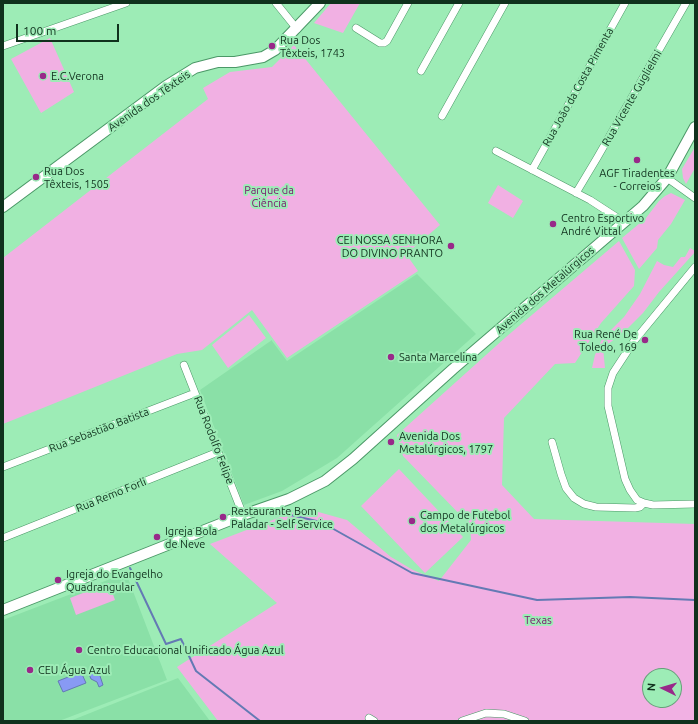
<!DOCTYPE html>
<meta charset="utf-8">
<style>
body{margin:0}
#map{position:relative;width:698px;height:724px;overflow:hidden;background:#9decb6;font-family:Ubuntu,sans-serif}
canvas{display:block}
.frame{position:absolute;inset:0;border:4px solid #10311d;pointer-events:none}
.north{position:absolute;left:642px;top:668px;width:40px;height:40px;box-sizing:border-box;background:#9decb6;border:1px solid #65a179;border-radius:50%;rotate:275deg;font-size:11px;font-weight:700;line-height:16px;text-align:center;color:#10311d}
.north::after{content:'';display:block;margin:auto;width:14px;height:18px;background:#982989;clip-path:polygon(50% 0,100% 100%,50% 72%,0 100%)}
.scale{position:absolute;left:16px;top:24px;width:103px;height:18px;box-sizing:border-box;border:2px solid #10311d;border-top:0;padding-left:5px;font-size:12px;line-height:14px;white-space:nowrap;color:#10311d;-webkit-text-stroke:3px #9decb6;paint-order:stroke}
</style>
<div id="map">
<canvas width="698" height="724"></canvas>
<div class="frame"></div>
<div class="north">N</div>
<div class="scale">100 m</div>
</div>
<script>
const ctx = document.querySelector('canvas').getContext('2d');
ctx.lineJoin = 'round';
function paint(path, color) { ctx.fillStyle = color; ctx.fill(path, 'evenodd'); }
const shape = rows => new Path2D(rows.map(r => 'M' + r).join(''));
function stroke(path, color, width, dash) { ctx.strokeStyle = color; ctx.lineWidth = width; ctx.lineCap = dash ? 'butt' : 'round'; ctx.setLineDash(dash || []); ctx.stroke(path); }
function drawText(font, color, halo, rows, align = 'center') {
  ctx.font = font + ' Ubuntu,sans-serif'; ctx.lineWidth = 4; ctx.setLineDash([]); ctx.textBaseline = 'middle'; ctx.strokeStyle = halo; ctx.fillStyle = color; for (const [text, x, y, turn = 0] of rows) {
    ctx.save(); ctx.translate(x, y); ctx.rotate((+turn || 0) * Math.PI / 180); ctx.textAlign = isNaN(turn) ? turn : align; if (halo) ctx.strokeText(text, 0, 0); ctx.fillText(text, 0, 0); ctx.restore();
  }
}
const built = shape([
 [417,274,476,334,337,458,282,491,244,505,200,390,272,340,272,341,287,361],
 [126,573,167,680,59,721,3,721,3,620],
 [178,678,210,721,70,721]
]);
const green = shape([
 [331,3,360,3,343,33,314,23],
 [50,38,74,92,41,113,11,59],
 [294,45,440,225,406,254,418,271,287,358,252,310,202,350,177,354,3,424,3,258,208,99,203,88,230,72,272,67],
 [695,147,695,168,686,184,683,178,682,169],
 [498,185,523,201,513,218,488,203],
 [671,193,685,200,671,224,658,240,657,248,639,269,622,238,646,218,659,201,665,196],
 [619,241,635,270,634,286,601,323,575,363,555,364,504,418,502,485,534,519,695,524,695,721,218,721,177,667,277,603,210,544,304,508,347,520,391,557,413,570,439,581,471,540,470,525,403,456,397,435,506,337],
 [650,676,674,676,674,700,650,700],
 [690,248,695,251,695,252,659,292,643,313,625,331,603,348,605,368,592,368,595,355,602,339,624,317,640,294,657,261,664,265,673,267,681,257,685,257],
 [249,315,266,338,228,368,212,345],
 [399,469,463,537,425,573,361,506],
 [109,583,115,600,76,615,70,598]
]);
const water = shape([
 [98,670,103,685,99,687,97,682,91,679,89,674,98,670],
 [81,672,86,683,63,692,58,681,81,672]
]);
const stream = shape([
 [273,511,321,522,412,573,537,600,630,597,695,600],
 [130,568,166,644,181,639,196,671,260,721]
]);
const street = shape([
 [276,3,297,29],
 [356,28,380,43,384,43,387,41,408,3],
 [3,46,126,3],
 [421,71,459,3],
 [442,116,505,3],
 [496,151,590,200,624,222],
 [532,170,625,3],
 [667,178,695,198],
 [576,193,597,158,686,3],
 [695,267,634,341,613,373,608,388,608,406,625,479,630,490,637,500,644,503,653,505,695,504],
 [184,365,243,515],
 [552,442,561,474,566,488,574,498,584,504,596,507,635,508,640,507,644,503],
 [3,467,195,393],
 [3,538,218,452],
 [369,718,374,721],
 [462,721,486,713,504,714,525,721]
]);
const secondary = shape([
 [3,207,166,86,195,68,218,62,235,62,263,57,275,50,320,3],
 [3,610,243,515,289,499,325,481,353,459,453,369,643,206,667,178,695,127]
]);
const markers = [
 [272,46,4,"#982989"],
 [43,76,4,"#982989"],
 [637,160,4,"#982989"],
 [36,177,4,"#982989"],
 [553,224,4,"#982989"],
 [451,246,4,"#982989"],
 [645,340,4,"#982989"],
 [391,357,4,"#982989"],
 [391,442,4,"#982989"],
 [223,517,4,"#982989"],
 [412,521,4,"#982989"],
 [157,537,4,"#982989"],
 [58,580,4,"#982989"],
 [79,650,4,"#982989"],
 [30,670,4,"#982989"]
];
const poiNames = [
 ["Rua Dos",280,40],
 ["Têxteis, 1743",280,53],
 ["E.C.Verona",51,76],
 ["Rua Dos",44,171],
 ["Têxteis, 1505",44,184],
 ["AGF Tiradentes",637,173,"center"],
 ["- Correios",637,186,"center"],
 ["Centro Esportivo",561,218],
 ["André Vittal",561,231],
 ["CEI NOSSA SENHORA",443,240,"right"],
 ["DO DIVINO PRANTO",443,253,"right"],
 ["Rua René De",637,334,"right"],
 ["Toledo, 169",637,347,"right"],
 ["Santa Marcelina",399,357],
 ["Avenida Dos",399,436],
 ["Metalúrgicos, 1797",399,449],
 ["Restaurante Bom",231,511],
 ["Paladar - Self Service",231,524],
 ["Campo de Futebol",420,515],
 ["dos Metalúrgicos",420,528],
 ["Igreja Bola",165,531],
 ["de Neve",165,544],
 ["Igreja do Evangelho",66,574],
 ["Quadrangular",66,587],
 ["Centro Educacional Unificado Água Azul",87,650],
 ["CEU Água Azul",38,670]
];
const streetNames = [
 ["Rua João da Costa Pimenta",578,87,-61],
 ["Rua Vicente Guglielmi",632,98,-60],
 ["Avenida dos Têxteis",149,101,-35],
 ["Avenida dos Metalúrgicos",545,290,-41],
 ["Rua Sebastião Batista",99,430,-21],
 ["Rua Rodolfo Felipe",214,440,69],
 ["Rua Remo Forli",111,495,-22]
];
const parkNames = [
 ["Parque da",269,190],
 ["Ciência",269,203],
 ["Texas",538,620]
];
paint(built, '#8ae0a7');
paint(green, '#f1b0e3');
paint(water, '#889af4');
stroke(water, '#647ab4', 1);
stroke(stream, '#647ab4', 2);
stroke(street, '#4b9867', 8);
stroke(secondary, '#4b9867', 12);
stroke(street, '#fff', 7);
stroke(secondary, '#fff', 10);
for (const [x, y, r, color] of markers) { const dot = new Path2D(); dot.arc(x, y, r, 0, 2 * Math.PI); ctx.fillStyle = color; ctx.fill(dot); stroke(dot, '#9decb6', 1.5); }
drawText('11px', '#10311d', '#9decb6', poiNames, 'left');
drawText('11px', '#10311d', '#9decb6', streetNames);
drawText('11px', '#78196c', '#9decb6', parkNames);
</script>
